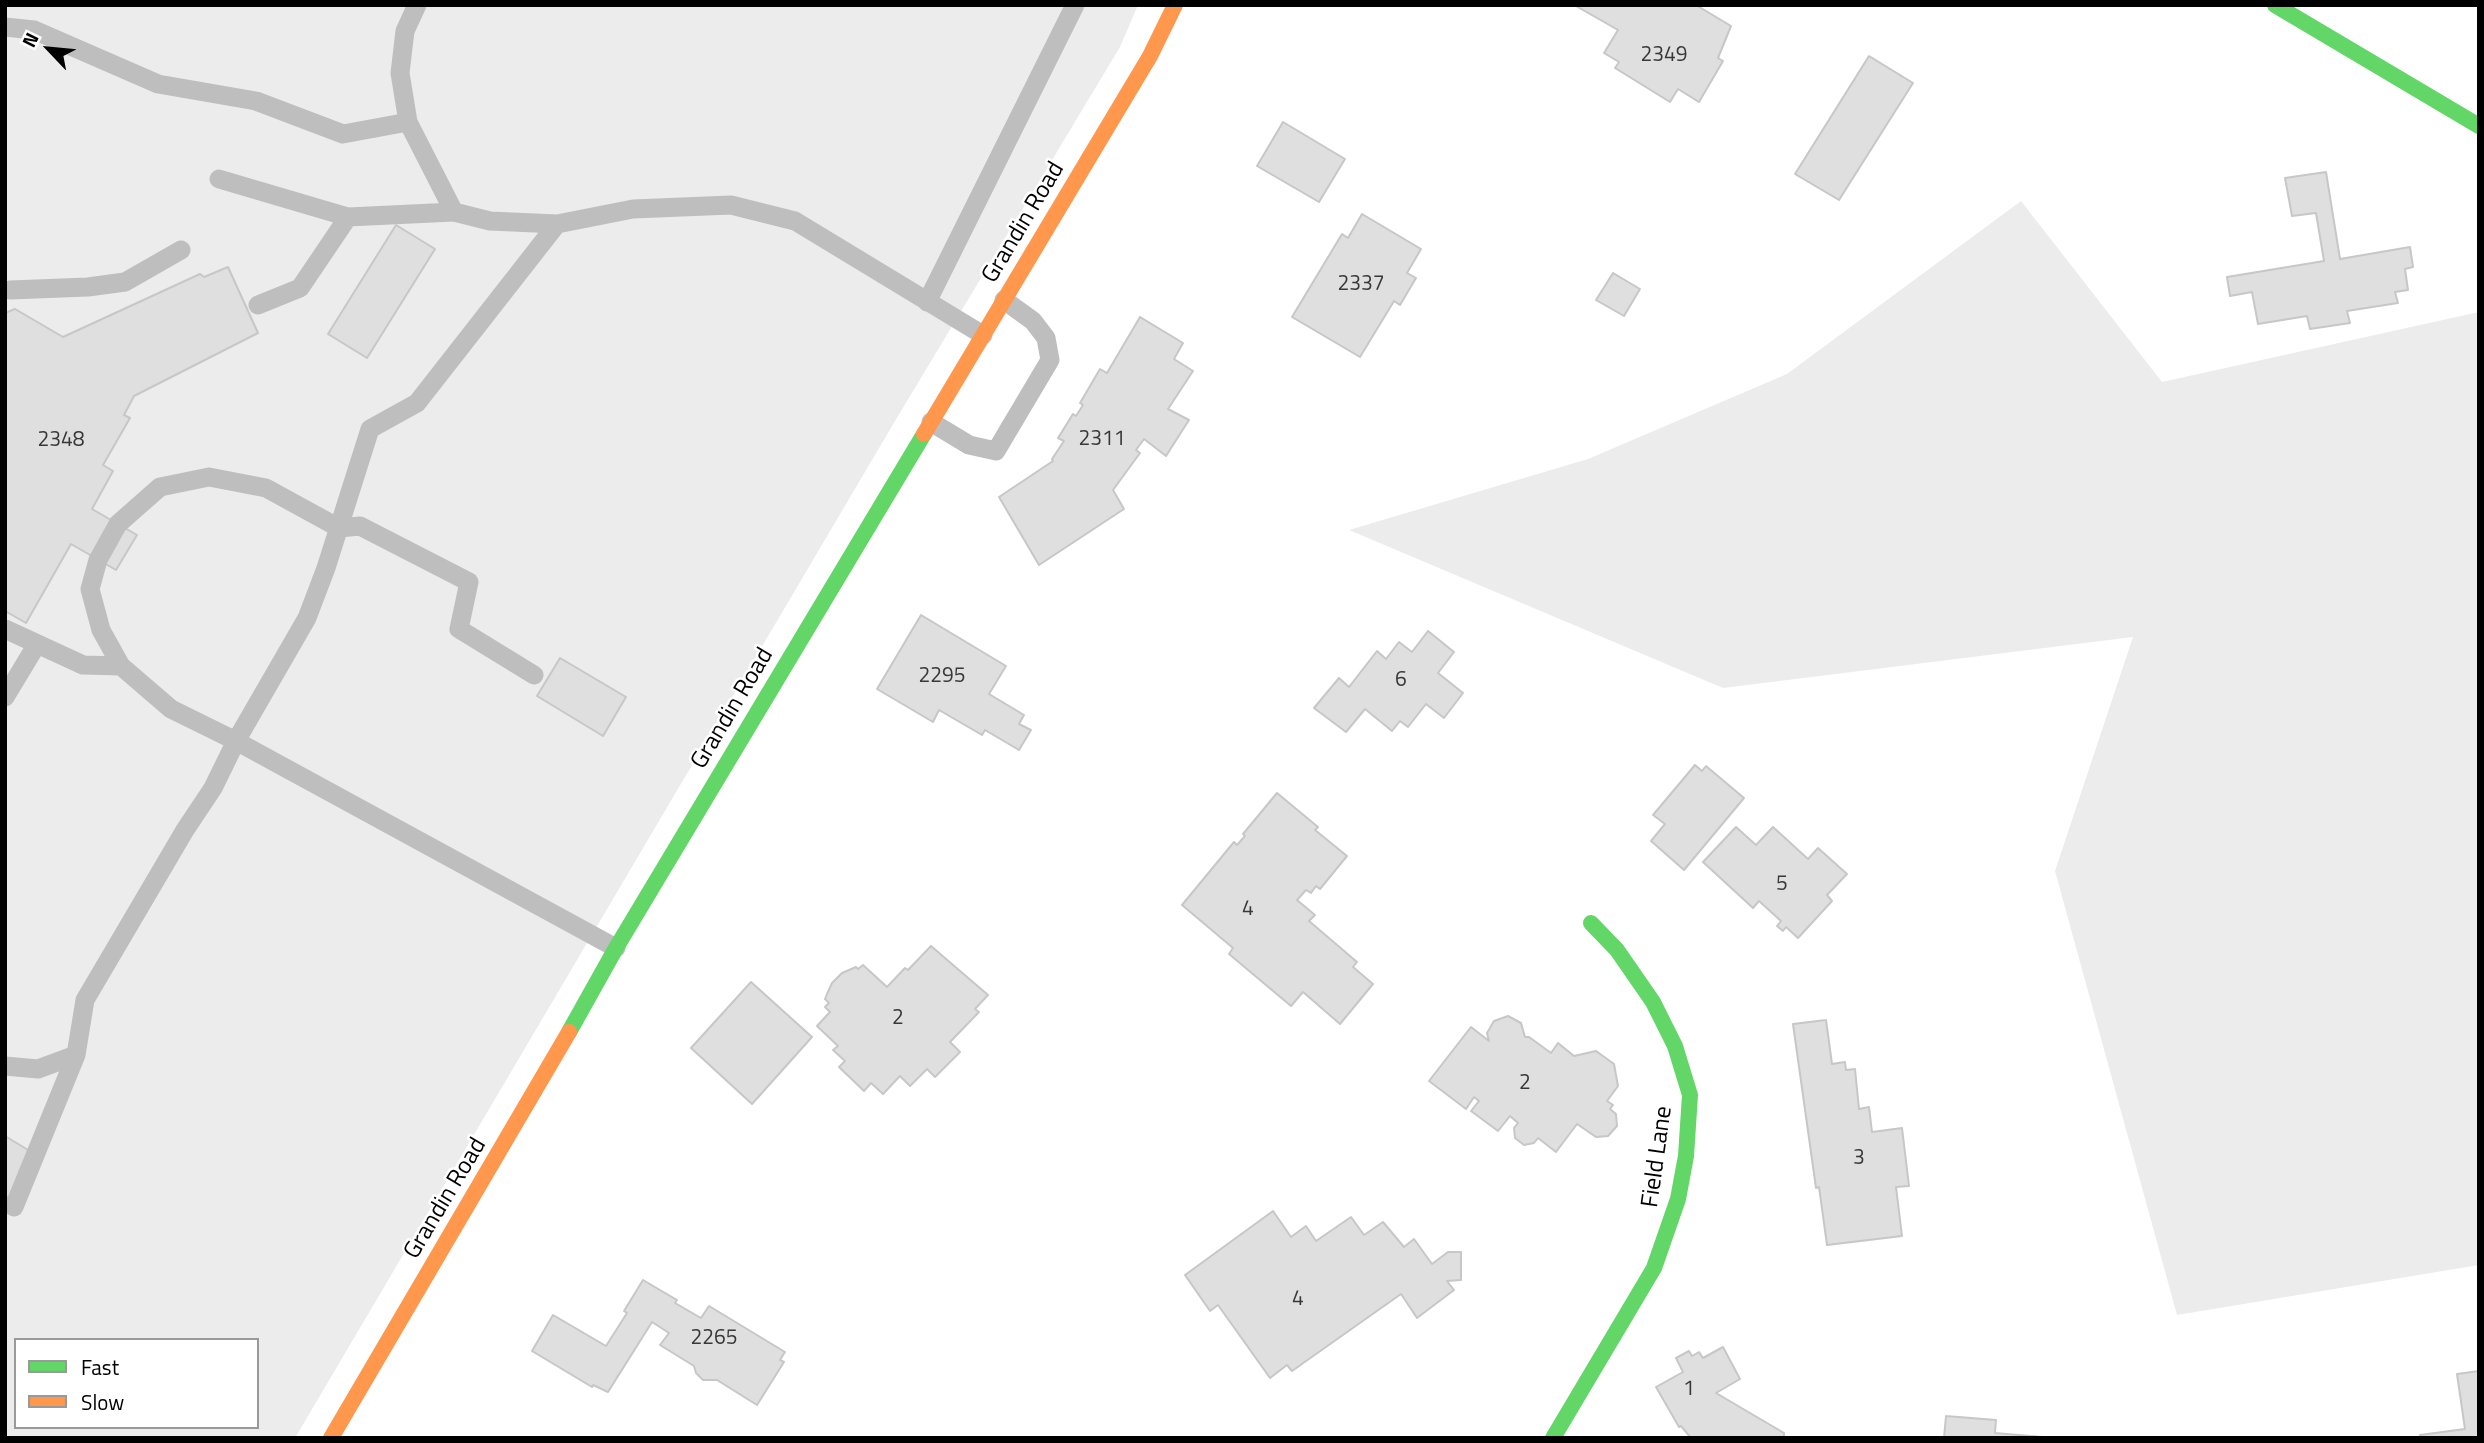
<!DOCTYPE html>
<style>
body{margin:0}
#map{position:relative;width:2484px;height:1443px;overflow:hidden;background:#fff;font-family:"Titillium Web",sans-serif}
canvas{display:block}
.frame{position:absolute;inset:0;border:7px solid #000;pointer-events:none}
.legend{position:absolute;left:14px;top:1338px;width:245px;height:91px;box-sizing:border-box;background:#fff;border:2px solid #999;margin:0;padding:9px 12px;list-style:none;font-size:21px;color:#000}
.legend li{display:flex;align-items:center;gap:14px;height:35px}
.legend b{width:35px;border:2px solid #999}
.north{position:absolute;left:14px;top:14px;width:70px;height:70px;-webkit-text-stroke:5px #fff;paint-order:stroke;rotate:296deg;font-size:19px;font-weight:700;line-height:28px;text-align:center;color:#000}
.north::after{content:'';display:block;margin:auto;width:24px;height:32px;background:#000;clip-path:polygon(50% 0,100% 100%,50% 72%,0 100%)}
</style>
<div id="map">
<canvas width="2484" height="1443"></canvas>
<div class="frame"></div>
<ul class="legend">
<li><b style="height:9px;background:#63d668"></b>Fast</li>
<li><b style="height:9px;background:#ff974d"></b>Slow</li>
</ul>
<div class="north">N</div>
</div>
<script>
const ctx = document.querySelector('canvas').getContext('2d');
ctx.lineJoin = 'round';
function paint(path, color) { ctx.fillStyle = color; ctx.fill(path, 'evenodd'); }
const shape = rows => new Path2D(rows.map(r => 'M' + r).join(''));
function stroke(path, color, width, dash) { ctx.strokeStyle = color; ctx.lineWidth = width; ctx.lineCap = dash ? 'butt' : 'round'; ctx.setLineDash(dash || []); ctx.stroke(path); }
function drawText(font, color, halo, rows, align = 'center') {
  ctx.font = font + ' "Titillium Web",sans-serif'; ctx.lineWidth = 5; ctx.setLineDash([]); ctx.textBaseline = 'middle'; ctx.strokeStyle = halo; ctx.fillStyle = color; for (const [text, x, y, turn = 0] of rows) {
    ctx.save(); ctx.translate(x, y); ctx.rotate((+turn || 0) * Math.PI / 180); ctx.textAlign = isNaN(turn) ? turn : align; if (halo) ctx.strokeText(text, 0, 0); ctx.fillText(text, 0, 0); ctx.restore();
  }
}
const green = shape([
 [5,5,1138,5,1120,47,895,421,295,1438,5,1438],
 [16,1340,257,1340,257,1427,16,1427],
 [2021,201,2162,382,2479,312,2479,1265,2177,1315,2055,871,2133,637,1723,688,1349,530,1588,459,1787,374]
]);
const building = shape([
 [1696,5,1731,26,1718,58,1723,61,1699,102,1678,89,1670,102,1615,68,1619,62,1604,53,1618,30,1576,6,1696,5],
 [1869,56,1913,83,1839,200,1795,174,1869,56],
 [1283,122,1345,159,1319,202,1257,166,1283,122],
 [2326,172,2340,259,2410,247,2413,267,2405,269,2408,290,2395,292,2398,303,2347,311,2350,323,2310,329,2307,316,2258,324,2252,292,2230,296,2227,277,2324,261,2316,213,2292,216,2285,178,2326,172],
 [1362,214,1421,249,1407,273,1416,278,1400,305,1394,301,1360,357,1292,317,1342,234,1348,238,1362,214],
 [396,225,435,249,367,358,328,334,396,225],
 [228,267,258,333,134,396,124,415,130,418,103,465,113,471,92,509,137,535,116,570,71,544,26,623,5,611,5,313,15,309,63,337,200,274,204,277,228,267],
 [1613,273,1640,289,1624,316,1596,300,1613,273],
 [1140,317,1183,343,1174,359,1193,371,1168,409,1189,420,1166,456,1144,439,1136,450,1140,453,1113,490,1124,509,1039,565,999,497,1053,461,1052,459,1064,441,1058,438,1073,414,1076,416,1083,405,1080,403,1100,369,1107,373,1140,317],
 [921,615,1006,666,989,694,1024,715,1019,724,1031,730,1019,750,985,730,982,735,939,710,933,722,877,689,921,615],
 [1428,631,1454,652,1438,673,1463,693,1444,718,1426,704,1408,727,1400,721,1392,731,1365,709,1346,732,1314,708,1339,678,1349,687,1377,651,1386,659,1399,642,1412,652,1428,631],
 [560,658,626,697,603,736,537,696,560,658],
 [1695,765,1702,771,1706,766,1744,798,1684,870,1651,841,1665,824,1653,815,1695,765],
 [1277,793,1318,827,1315,830,1347,856,1320,889,1316,886,1311,893,1306,890,1297,900,1315,915,1309,921,1357,962,1353,967,1373,984,1340,1024,1303,992,1291,1006,1229,954,1233,948,1182,905,1234,842,1237,845,1245,836,1243,834,1277,793],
 [1736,827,1756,845,1773,827,1808,859,1818,848,1847,874,1827,895,1832,901,1798,938,1786,927,1783,931,1777,926,1781,921,1759,901,1753,908,1703,862,1736,827],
 [931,946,988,995,975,1009,979,1012,950,1042,960,1052,935,1077,927,1069,910,1086,900,1076,883,1094,871,1083,864,1091,839,1067,845,1061,833,1050,838,1046,817,1026,830,1012,825,1007,829,1003,825,999,827,994,832,983,842,973,856,967,858,969,863,965,887,987,905,968,908,970,931,946],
 [751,982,812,1037,752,1104,691,1048,751,982],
 [1508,1016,1521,1023,1525,1037,1529,1037,1551,1053,1558,1043,1574,1056,1596,1051,1614,1064,1618,1086,1607,1101,1613,1105,1610,1109,1616,1114,1617,1126,1608,1136,1596,1137,1577,1124,1556,1152,1538,1138,1534,1143,1524,1145,1515,1138,1514,1128,1518,1123,1510,1116,1498,1131,1471,1111,1479,1101,1474,1097,1466,1109,1429,1081,1471,1027,1489,1041,1487,1033,1494,1021,1508,1016],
 [1826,1020,1832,1064,1845,1062,1846,1070,1855,1069,1859,1109,1869,1107,1872,1132,1902,1128,1909,1186,1896,1187,1902,1236,1827,1245,1819,1187,1816,1188,1793,1024,1826,1020],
 [5,1136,33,1153,14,1201,7,1197,5,1200,5,1136],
 [1273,1211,1291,1237,1306,1226,1316,1241,1351,1217,1364,1235,1383,1222,1404,1247,1414,1239,1432,1264,1448,1252,1461,1252,1461,1280,1447,1281,1454,1290,1417,1318,1401,1294,1292,1371,1287,1365,1270,1378,1218,1305,1210,1311,1185,1275,1273,1211],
 [643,1280,677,1300,675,1303,701,1318,709,1306,785,1352,780,1360,784,1362,757,1405,717,1380,703,1380,696,1373,694,1366,660,1345,669,1333,652,1322,608,1392,593,1385,592,1387,532,1351,553,1315,606,1346,627,1313,624,1311,643,1280],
 [1723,1347,1740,1379,1716,1393,1784,1433,1784,1438,1691,1438,1681,1426,1679,1427,1656,1387,1683,1372,1676,1358,1689,1351,1692,1356,1699,1352,1703,1358,1723,1347],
 [2479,1371,2479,1438,2420,1438,2420,1435,2465,1429,2457,1374,2479,1371],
 [1946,1416,1996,1420,1995,1433,2054,1438,1944,1438,1946,1416]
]);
const lane = shape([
 [417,5,405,31,400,73,408,122,454,212],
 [5,27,34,30,158,84,256,101,343,134,408,122],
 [219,179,348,217,454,212,490,221,557,224],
 [10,290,88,287,125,282,181,250],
 [927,302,1075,5],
 [258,305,300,288,348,217],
 [931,422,969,445,996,451,1050,360,1046,338,1033,321,1004,300],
 [5,629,83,665,121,666],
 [534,675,459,629,469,582,360,526,339,528,266,488,209,477,160,487,118,524,98,560,90,589,101,630,121,666,171,709,236,741,616,948],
 [5,697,37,644],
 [5,1066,38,1069,76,1055],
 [14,1207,76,1055,85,1000,185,830,213,788,236,741,307,618,326,568,370,429,417,403,557,224,633,209,731,205,795,221,983,335]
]);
const fast = shape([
 [2275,5,2479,126],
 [569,1032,616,948,924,434],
 [1553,1438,1654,1268,1678,1199,1686,1156,1690,1095,1675,1046,1653,1002,1617,950,1591,923]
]);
const slow = shape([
 [924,434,1150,56,1175,5],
 [331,1438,569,1032]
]);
const numberNames = [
 ["2349",1664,56],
 ["2337",1361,285],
 ["2311",1102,440],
 ["2348",61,441],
 ["2295",942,677],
 ["6",1401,681],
 ["5",1782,885],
 ["4",1248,910],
 ["2",898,1019],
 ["2",1525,1084],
 ["3",1859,1159],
 ["4",1298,1300],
 ["2265",714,1339],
 ["1",1689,1390]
];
const streetNames = [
 ["Grandin Road",1024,223,-59],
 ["Grandin Road",733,709,-59],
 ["Field Lane",1658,1157,-82],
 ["Grandin Road",446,1199,-59]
];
paint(green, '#ececec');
paint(building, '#dfdfdf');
stroke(building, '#c7c7c7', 2);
stroke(lane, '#bebebe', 19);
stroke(fast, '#63d668', 16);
stroke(slow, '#ff974d', 16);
drawText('21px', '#383838', null, numberNames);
drawText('24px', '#000', '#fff', streetNames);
</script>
